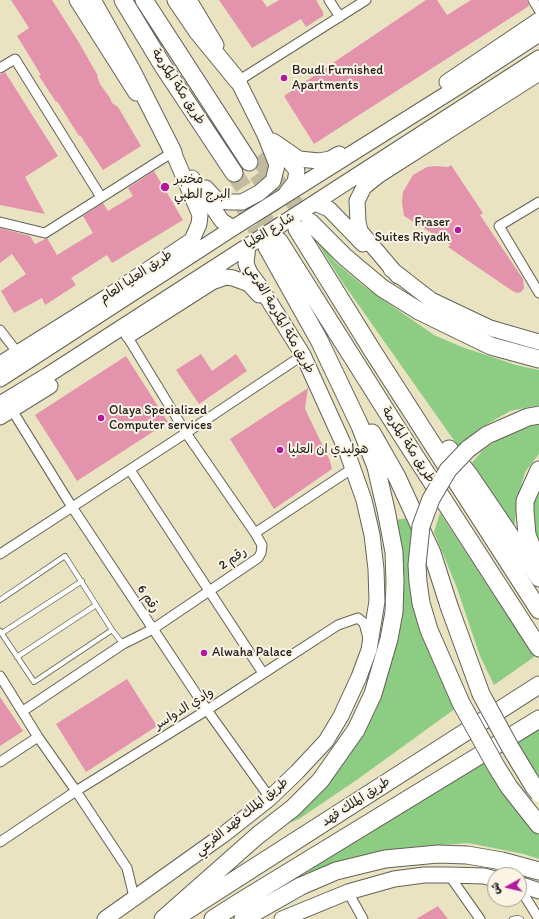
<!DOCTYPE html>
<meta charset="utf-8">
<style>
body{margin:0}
#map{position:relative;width:539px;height:919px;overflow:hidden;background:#eae3c1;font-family:Itim,"Playpen Sans Arabic",sans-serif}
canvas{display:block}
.north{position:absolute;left:487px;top:867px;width:40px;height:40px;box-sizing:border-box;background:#fcf5e5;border:1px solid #a29e95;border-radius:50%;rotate:262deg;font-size:11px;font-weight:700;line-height:16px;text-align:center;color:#1c1c1c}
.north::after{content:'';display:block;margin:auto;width:14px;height:18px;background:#b5179e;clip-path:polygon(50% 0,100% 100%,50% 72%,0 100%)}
</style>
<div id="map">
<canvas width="539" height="919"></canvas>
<div class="north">ش</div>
</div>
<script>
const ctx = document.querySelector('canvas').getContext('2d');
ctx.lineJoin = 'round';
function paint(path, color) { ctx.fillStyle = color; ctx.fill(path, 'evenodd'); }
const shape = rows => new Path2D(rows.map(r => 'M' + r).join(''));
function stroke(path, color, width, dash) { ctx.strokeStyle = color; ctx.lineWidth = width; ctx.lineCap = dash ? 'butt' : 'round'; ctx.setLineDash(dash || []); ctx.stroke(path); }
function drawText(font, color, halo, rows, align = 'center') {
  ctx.font = font + ' Itim,"Playpen Sans Arabic",sans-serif'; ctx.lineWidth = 4; ctx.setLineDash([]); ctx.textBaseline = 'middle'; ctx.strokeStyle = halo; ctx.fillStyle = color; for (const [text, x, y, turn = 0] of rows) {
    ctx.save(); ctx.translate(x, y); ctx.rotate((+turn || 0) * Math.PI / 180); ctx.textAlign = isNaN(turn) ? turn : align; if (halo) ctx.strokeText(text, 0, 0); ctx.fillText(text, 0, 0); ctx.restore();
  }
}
const green = shape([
 [308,228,336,263,365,287,434,335,462,347,516,365,539,370,539,405,510,411,479,429,458,446,343,283],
 [539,423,539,454,525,472,518,497,514,528,470,465,483,450,499,439,515,432],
 [539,479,539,548,534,536,531,505],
 [440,513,534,657,494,685,480,656,457,588,434,532],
 [407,518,414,534,411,566,456,708,358,779,299,819,289,823,340,767,357,739,385,675,396,520],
 [539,724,539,777,513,738],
 [482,756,539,832,539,859,524,854,468,843,442,845,404,848,359,856,300,875]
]);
const building = shape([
 [11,0,52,0,78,41,98,76,97,76,100,84,110,98,112,103,118,107,141,146,103,170,80,135,79,136,57,101,56,102,39,76,41,75,17,36,29,28],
 [219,0,262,0,267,7,279,0,316,0,323,12,323,16,306,27,301,19,252,48],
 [426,0,437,0,447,15,471,0,527,0,529,6,314,144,284,96],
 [5,72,58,156,25,177,45,214,0,205,0,75],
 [451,165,483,213,480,215,523,279,524,288,521,292,517,293,511,290,448,247,451,245,404,216,402,203,403,192,413,175,427,167,434,166,448,167],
 [154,171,183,220,112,263,107,255,71,278,76,285,45,305,42,298,14,313,1,291,26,274,12,254,0,263,0,228,30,236,35,244,47,238,57,255,93,233,83,216,103,203,108,211,133,196,128,188],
 [201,354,212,371,236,354,247,371,199,404,176,370],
 [126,356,168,422,77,481,35,415],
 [308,388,305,409,330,461,332,469,274,509,230,439],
 [127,679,157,726,86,772,56,724],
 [0,697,23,731,0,746],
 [438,906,448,919,416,919]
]);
const highwayTunnel = shape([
 [257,157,310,222],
 [234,173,279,241],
 [257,174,297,229],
 [242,204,267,247]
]);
const lane = shape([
 [0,600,65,556,112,630],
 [0,631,34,682,112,630,123,644],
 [2,633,82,581],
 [17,657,96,605],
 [512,919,518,918,521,919]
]);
const street = shape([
 [329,0,340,17],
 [533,0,539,10],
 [0,68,15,59,101,197],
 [238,81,366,0],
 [539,202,499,226,539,293],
 [0,222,45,233,173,152],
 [0,330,17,352],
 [12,410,72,507,207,710,270,798],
 [130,470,263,673],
 [255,533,353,468],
 [0,554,186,433,303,355],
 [0,676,38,737,76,791,127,868,134,897],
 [23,711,123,644,153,629,258,558,261,553,262,545,255,533,186,433,127,336],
 [0,762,38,737],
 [0,842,76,791,207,710,338,625,358,618,364,623,368,638],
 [449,875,480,919],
 [519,887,539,919],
 [348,892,363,919]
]);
const primary = shape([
 [77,0,136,93],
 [189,0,216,45],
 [447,82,539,20],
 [273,141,299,159,319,161,330,159,339,154],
 [282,152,297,171,295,182,287,192],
 [192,178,222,221,233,228],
 [206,188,218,201,230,202,242,202,259,193,273,181,277,165,265,135,238,81],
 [315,203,329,209,363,244],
 [391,269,431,300,490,328,539,342],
 [398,276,360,231,358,222,357,201,364,187,379,175,539,73],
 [129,335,212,282,226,277,233,278,249,284,259,295],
 [0,364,107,297,192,240,199,224,200,215,173,152],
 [0,379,233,228,461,85,539,34],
 [0,404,48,375,539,58],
 [0,417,50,386],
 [519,884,539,891],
 [105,919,223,835,270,798,297,772,326,741,341,716,359,677,369,650,377,601,376,569,372,535,364,500,347,452,303,355,259,285,250,273,246,264,248,245],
 [282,919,348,892,394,879,424,875,449,875,484,876,495,879]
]);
const highway = shape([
 [92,0,132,71,173,152],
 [123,0,163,66,234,173],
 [144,0,249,162],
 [176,0,197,31,238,81],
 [310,222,345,257,382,288,419,311,491,346,539,359],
 [297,229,372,350,539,610],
 [279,241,397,428,539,648],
 [372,433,397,477,432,553,449,606],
 [449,449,470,476,539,578],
 [468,449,487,435,528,417,539,415],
 [539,565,527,535,525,511,525,501,539,470],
 [524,806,539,825],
 [180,915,539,685],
 [163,919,257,836,293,808,320,781,356,730,373,694,389,639,394,612,395,582,394,552,386,510,376,467,360,426,319,340,267,247],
 [213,919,238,903,539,719],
 [243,919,301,886,336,871,385,859,438,854,467,855,502,861,539,871]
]);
const highwayBridge = shape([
 [468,449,448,470,431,499,421,526,417,565,418,582,421,603,429,630,461,703,496,766,509,787,524,806],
 [449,606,481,694,510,747,534,787,539,793]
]);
const markers = [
 [284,78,4,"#b5179e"],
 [165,187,5,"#b5179e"],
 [458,230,4,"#b5179e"],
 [101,418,4,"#b5179e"],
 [280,450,4,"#b5179e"],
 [204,653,4,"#b5179e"]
];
const poiNames = [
 ["Boudl Furnished",292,71],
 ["Apartments",292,86],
 ["مختبر",174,180],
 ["البرج الطبي",174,195],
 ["Fraser",450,223,"right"],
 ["Suites Riyadh",450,238,"right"],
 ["Olaya Specialized",109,411],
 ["Computer services",109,426],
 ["هوليدي ان العليا",288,450],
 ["Alwaha Palace",212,653]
];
const streetNames = [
 ["طريق مكة المكرمة",178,87,57],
 ["شارع العليا",270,231,-32],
 ["طريق العليا العام",136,277,-34],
 ["طريق مكة المكرمة الفرعي",280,319,60],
 ["طريق مكة المكرمة",408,445,57],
 ["رقم 2",233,559,-34],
 ["رقم 6",148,599,57],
 ["وادي الدواسر",184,709,-32],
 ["طريق الملك فهد",356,802,-33],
 ["طريق الملك فهد الفرعي",242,817,-39]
];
paint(green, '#8ccc83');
paint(building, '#e393ac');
stroke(highwayTunnel, '#c1bba0', 17, [17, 8]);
stroke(lane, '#646256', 6);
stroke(street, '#646256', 11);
stroke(primary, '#646256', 17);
stroke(highway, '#646256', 19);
stroke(lane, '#fff', 4.5);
stroke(street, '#fff', 9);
stroke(primary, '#fff', 15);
stroke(highway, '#fff', 17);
stroke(highwayBridge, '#646256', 19, []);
stroke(highwayBridge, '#fff', 17);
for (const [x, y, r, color] of markers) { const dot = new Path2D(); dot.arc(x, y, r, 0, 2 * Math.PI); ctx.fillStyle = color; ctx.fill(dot); stroke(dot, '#fcf5e5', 1.5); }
drawText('13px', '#1c1c1c', '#fcf5e5', poiNames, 'left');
drawText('13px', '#1c1c1c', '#fcf5e5', streetNames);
</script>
